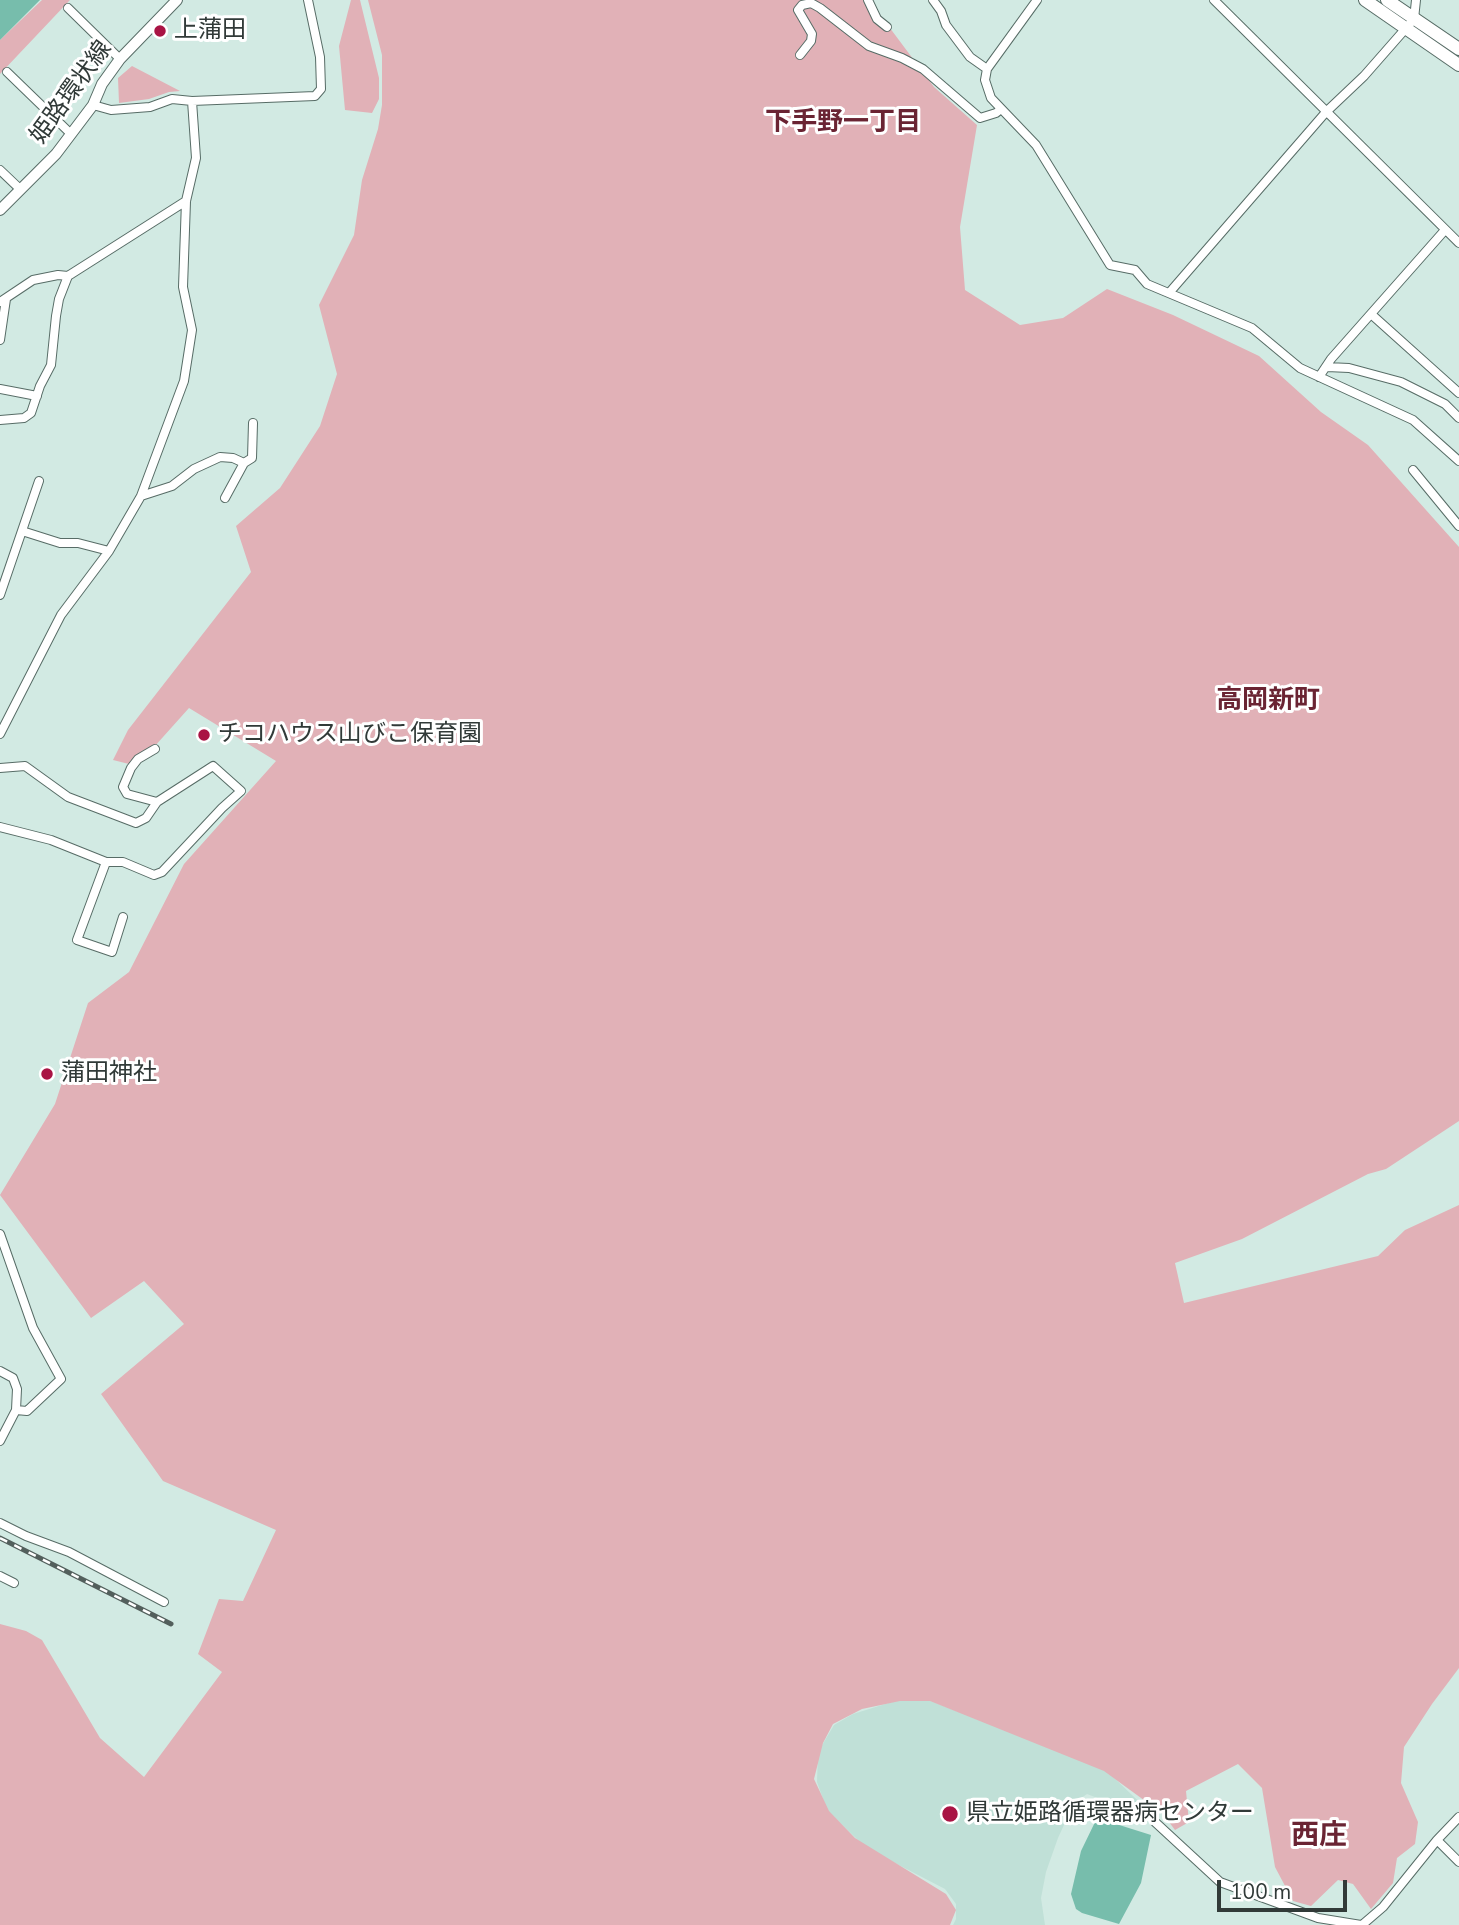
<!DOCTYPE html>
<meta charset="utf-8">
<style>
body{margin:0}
#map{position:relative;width:1459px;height:1925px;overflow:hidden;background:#d2eae3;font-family:"Nunito Sans",sans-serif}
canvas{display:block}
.scale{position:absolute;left:1217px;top:1880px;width:130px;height:32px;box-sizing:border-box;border:4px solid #313a38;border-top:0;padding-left:9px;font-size:21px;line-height:24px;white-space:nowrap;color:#313a38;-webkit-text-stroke:5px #fff;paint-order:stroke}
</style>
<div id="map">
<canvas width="1459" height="1925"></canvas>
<div class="scale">100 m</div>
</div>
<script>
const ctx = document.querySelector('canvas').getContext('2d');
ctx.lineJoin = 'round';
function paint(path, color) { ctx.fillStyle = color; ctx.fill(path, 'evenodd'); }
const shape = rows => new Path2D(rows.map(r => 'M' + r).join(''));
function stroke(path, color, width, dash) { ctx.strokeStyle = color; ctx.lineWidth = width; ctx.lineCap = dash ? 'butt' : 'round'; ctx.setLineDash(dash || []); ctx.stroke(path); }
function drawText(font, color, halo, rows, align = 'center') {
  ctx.font = font + ' "Nunito Sans","Noto Sans JP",sans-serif'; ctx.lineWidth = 6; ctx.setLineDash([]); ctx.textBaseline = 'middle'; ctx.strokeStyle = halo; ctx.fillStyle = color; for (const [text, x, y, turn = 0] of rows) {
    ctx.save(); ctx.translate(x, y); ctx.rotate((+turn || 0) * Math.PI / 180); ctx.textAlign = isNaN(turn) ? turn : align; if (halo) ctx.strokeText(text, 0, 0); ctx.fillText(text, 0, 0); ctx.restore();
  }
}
const built = shape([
 [895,1701,931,1701,1106,1770,1157,1819,1154,1823,1126,1809,1087,1794,1074,1803,1058,1838,1046,1872,1041,1898,1045,1925,953,1925,956,1919,956,1904,945,1889,866,1848,827,1810,817,1782,818,1752,834,1725,853,1714]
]);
const green = shape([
 [42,0,70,0,0,74,0,40],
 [351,0,360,0,379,78,379,99,372,113,345,110,339,46],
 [368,0,869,0,934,87,977,125,960,227,965,290,1020,325,1063,318,1107,289,1173,315,1259,356,1321,412,1368,445,1459,547,1459,1121,1386,1169,1368,1174,1242,1239,1175,1263,1184,1303,1378,1256,1405,1230,1459,1205,1459,1668,1432,1704,1404,1747,1401,1783,1418,1822,1415,1844,1397,1858,1393,1883,1371,1909,1353,1884,1338,1880,1311,1906,1293,1901,1275,1867,1262,1788,1238,1764,1186,1791,1189,1822,1175,1830,1163,1814,1104,1771,930,1701,900,1701,862,1709,833,1724,823,1743,814,1779,829,1811,855,1838,946,1894,956,1910,950,1925,0,1925,0,1624,26,1631,42,1640,100,1738,144,1777,222,1672,198,1654,219,1599,243,1601,276,1530,163,1481,101,1394,184,1324,144,1281,91,1318,0,1195,55,1104,88,1003,129,972,184,864,276,761,189,708,137,766,113,760,128,730,251,572,236,526,280,488,320,426,337,374,319,305,354,235,362,180,378,129,382,105,382,55],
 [132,66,180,91,169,92,149,99,119,103,118,78]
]);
const water = shape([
 [0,0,40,0,0,40],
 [1097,1818,1151,1835,1141,1883,1119,1924,1082,1913,1076,1909,1071,1894,1081,1851]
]);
const minor = shape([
 [868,0,877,19,887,27],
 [933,0,941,11,946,25,970,57,987,69],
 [1037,0,987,69,985,80,991,98,1036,145,1110,265,1135,270,1147,284,1252,328,1300,368,1413,420,1459,461],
 [1214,0,1459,243],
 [68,8,120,59],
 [800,55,811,41,812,34,798,10,802,5,811,3,820,8,869,46,902,58,923,69,980,118,996,113,1001,109],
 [7,72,70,133],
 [93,105,111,110,150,107,172,99,192,101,315,96,321,89,320,57,308,0],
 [0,170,20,189],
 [1169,293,1326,112,1364,76,1414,19,1416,0],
 [0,302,33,280,58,275,68,276,186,201],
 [1371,314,1459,393],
 [0,340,6,299],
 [1327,367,1349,368,1401,382,1445,404,1459,418],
 [1319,377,1331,359,1445,230],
 [0,389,37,396],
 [0,420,24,418,31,413,40,386,51,365,56,316,59,299,68,276],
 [244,463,252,458,253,423],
 [1413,470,1459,526],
 [141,496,172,486,194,469,220,457,233,458,244,463,225,498],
 [22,531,60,543,78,543,109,551],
 [0,595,39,481],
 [0,734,61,615,109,551,141,496,184,381,192,330,183,287,186,201,196,158,192,101],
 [155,749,138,759,131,768,123,787,127,794,157,802],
 [0,768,25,766,68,797,136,823,146,818,157,802,213,766,241,791,222,808,162,872,154,875,123,862,106,862],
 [0,827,51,840,106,862,77,940,112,952,123,917],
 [0,1234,33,1328,61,1379,27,1411,16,1410],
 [0,1371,13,1378,17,1389,16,1410,0,1441],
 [0,1523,26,1536,69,1552,164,1602],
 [0,1576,14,1583],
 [1155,1822,1220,1882,1318,1918,1361,1925],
 [1437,1840,1459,1862],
 [1362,1925,1383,1907,1437,1840,1459,1817]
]);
const secondary = shape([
 [0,210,56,154,93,105,102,84,120,59,177,0]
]);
const trunk = shape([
 [1365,0,1459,65],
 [1387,0,1459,49]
]);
const rail = shape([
 [0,1538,171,1624]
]);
const markers = [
 [160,31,7,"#a91444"],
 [204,735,7,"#a91444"],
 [47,1074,7,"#a91444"],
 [950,1814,9,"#a91444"]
];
const poiNames = [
 ["上蒲田",174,31],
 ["チコハウス山びこ保育園",218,735],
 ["蒲田神社",61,1074],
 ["県立姫路循環器病センター",966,1814]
];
const streetNames = [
 ["姫路環状線",72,93,-54]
];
const neighbourhoodNames = [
 ["下手野一丁目",843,124],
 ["高岡新町",1268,702]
];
const quarterNames = [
 ["西庄",1319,1837]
];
paint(built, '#c0e0d7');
paint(green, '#e1b1b7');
paint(water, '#77bdac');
stroke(minor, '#576c66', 10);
stroke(secondary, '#576c66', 12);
stroke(trunk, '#576c66', 14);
stroke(minor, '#fff', 8);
stroke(secondary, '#fff', 10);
stroke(trunk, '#fff', 12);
stroke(rail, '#535f5c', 5);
stroke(rail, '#fff', 2.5, [8]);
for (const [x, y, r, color] of markers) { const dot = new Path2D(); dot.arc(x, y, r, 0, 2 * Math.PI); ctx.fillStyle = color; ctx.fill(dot); stroke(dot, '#fff', 2.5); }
drawText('24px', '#313a38', '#fff', poiNames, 'left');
drawText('24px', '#313a38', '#fff', streetNames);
drawText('bold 26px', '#6a2433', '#fff', neighbourhoodNames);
drawText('bold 28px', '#6a2433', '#fff', quarterNames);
</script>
